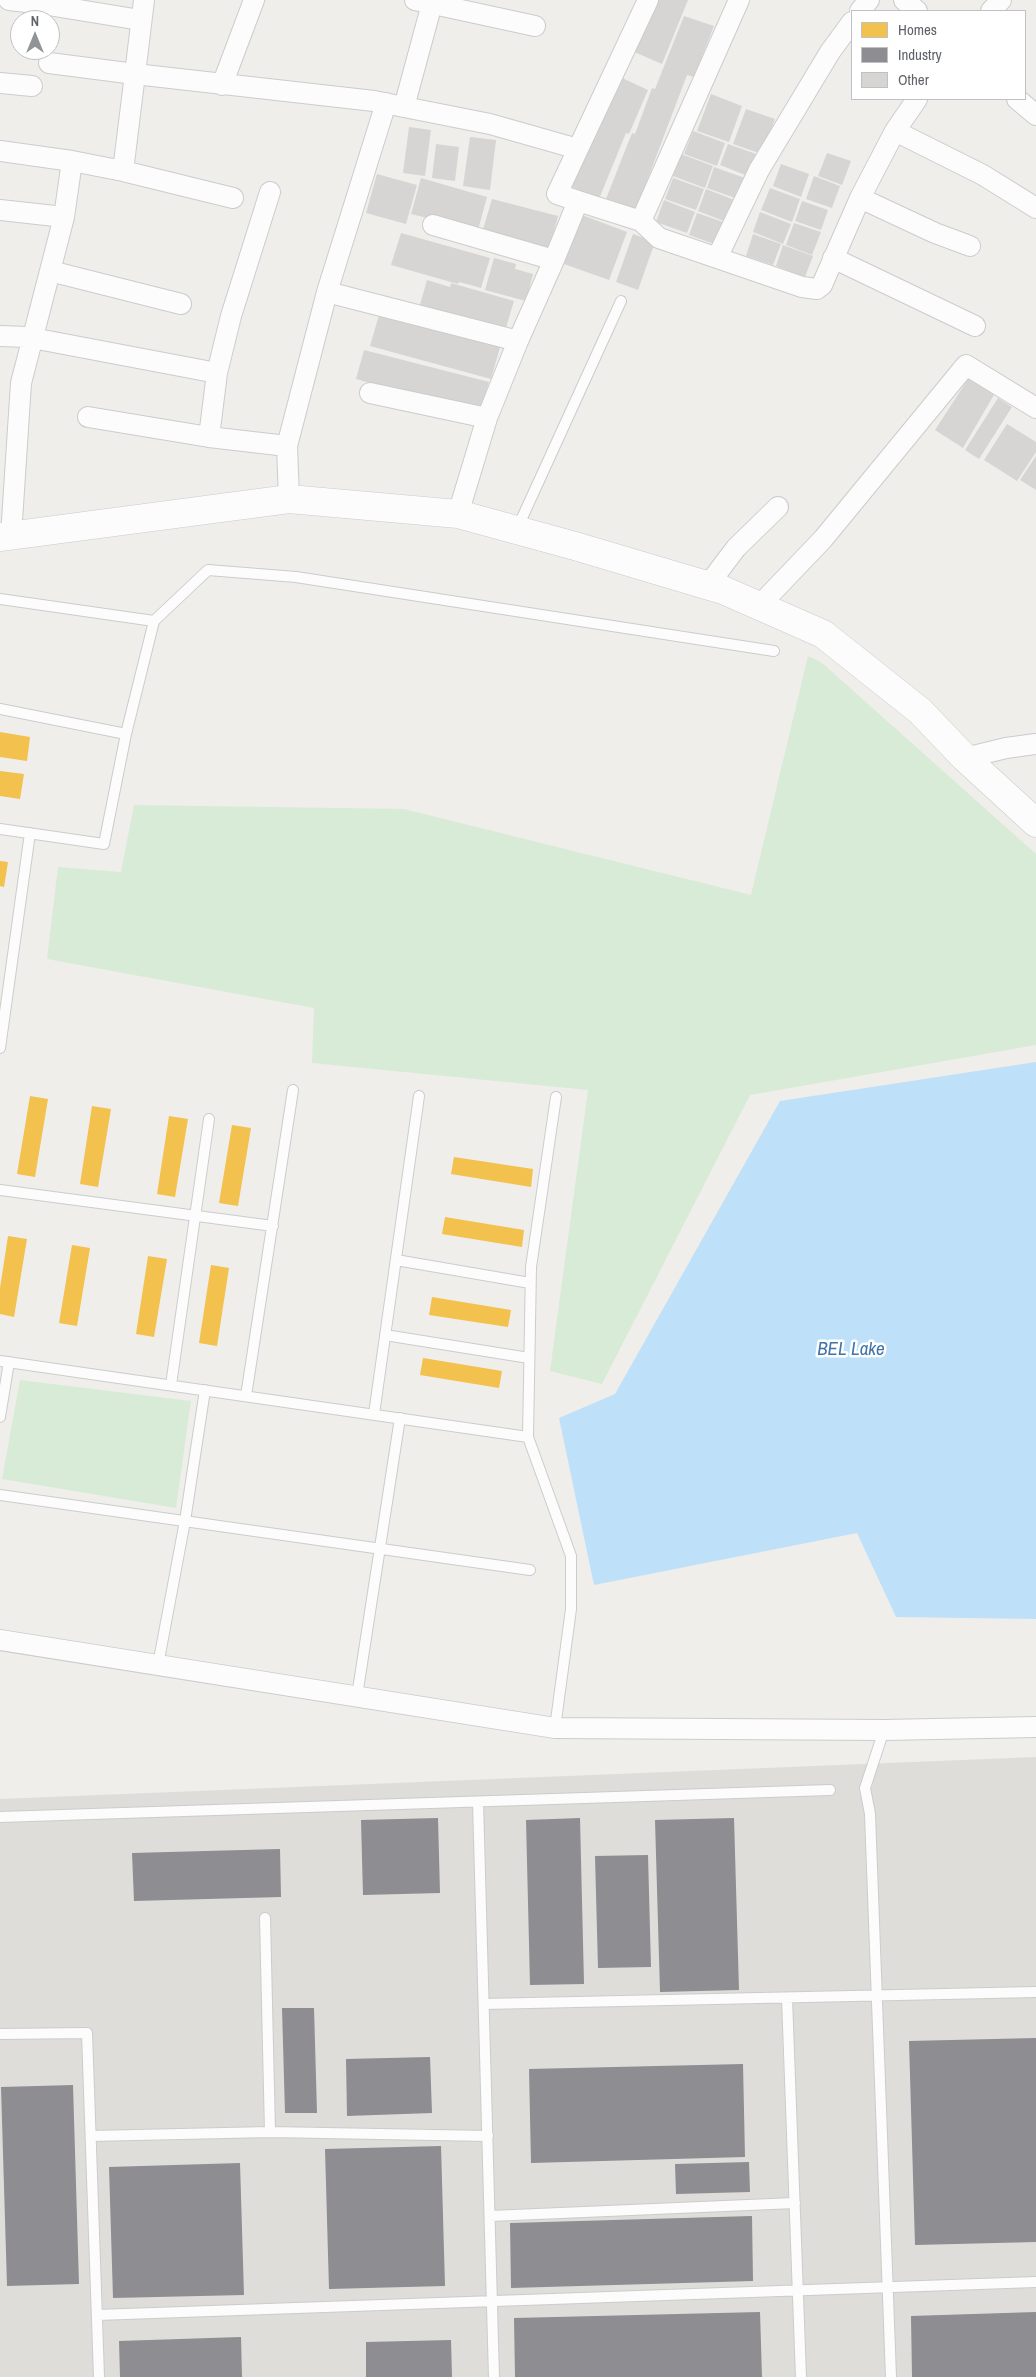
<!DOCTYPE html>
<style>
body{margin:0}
#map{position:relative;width:1036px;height:2377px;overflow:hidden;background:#efeeea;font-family:"Archivo Narrow",sans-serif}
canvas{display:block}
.legend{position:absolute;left:851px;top:10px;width:175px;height:90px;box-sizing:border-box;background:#fff;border:1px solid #bfc1c3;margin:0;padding:6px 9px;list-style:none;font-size:15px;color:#5f6368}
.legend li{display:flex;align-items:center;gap:10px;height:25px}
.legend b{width:25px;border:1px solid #bfc1c3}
.north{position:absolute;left:10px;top:10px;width:50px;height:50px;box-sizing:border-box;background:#fff;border:1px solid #bfc1c3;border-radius:50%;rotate:0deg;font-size:14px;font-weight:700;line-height:20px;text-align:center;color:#5f6368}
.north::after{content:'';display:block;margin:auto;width:18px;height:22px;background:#919496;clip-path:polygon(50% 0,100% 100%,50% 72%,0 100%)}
</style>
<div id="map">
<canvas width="1036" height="2377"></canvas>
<ul class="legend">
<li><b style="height:14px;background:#f2c14e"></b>Homes</li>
<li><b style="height:14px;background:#8d8d92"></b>Industry</li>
<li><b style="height:14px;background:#d6d5d3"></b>Other</li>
</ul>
<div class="north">N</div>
</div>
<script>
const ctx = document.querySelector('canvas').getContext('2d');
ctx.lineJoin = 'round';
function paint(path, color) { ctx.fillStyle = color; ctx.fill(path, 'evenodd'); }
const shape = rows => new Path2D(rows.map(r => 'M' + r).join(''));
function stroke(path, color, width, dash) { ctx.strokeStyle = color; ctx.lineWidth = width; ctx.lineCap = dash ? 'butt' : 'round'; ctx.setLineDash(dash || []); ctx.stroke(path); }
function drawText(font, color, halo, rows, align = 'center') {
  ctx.font = font + ' "Archivo Narrow",sans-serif'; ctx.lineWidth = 5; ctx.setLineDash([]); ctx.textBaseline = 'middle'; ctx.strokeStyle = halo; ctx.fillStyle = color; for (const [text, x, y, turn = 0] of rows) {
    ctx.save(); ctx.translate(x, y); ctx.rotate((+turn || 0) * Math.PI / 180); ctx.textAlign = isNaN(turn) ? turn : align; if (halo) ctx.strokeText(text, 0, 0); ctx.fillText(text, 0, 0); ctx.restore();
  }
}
const industrial = shape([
 [1036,1757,1036,2377,0,2377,0,1799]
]);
const green = shape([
 [808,656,821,662,1036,854,1036,1045,750,1095,602,1384,550,1371,588,1090,312,1063,314,1008,47,959,58,867,121,872,134,805,404,809,751,895],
 [20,1380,191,1401,176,1508,2,1479]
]);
const water = shape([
 [1036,1062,1036,1619,896,1617,857,1533,594,1585,559,1418,615,1394,780,1101]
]);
const homes = shape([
 [0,732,30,737,27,761,0,757],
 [0,771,24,774,20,799,0,796],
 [0,861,8,862,4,887,0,886],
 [30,1096,48,1099,35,1177,17,1174],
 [92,1106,111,1109,98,1187,80,1184],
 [169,1116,188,1119,175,1197,157,1194],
 [232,1125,251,1128,238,1206,219,1203],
 [454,1157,533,1169,531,1187,451,1174],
 [445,1217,524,1230,522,1247,442,1234],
 [8,1236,27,1239,14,1317,0,1314,0,1288],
 [72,1245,90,1248,77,1326,59,1323],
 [148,1256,167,1259,154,1337,136,1334],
 [211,1265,229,1268,217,1346,199,1343],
 [432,1297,511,1310,508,1327,429,1315],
 [423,1358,502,1371,499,1388,420,1375]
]);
const industry = shape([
 [438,1818,440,1893,363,1895,361,1820],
 [580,1818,584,1984,530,1985,526,1820],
 [734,1818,739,1990,660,1992,655,1820],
 [280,1849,281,1897,134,1901,132,1853],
 [648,1855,651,1967,598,1968,595,1856],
 [282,2008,314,2008,317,2113,285,2113],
 [1036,2038,1036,2242,915,2245,909,2041],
 [430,2057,432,2113,347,2116,346,2059],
 [743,2064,745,2157,531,2163,529,2069],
 [73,2085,79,2284,7,2286,1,2087],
 [441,2146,445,2286,329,2289,325,2149],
 [749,2162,750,2192,676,2194,675,2164],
 [240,2163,244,2295,113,2298,109,2167],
 [752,2216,753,2281,511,2288,510,2223],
 [760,2312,762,2377,515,2377,514,2318],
 [1036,2312,1036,2377,912,2377,911,2316],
 [241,2337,242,2377,120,2377,119,2341],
 [451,2340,452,2377,366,2377,366,2342]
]);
const building = shape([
 [656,0,688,0,662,64,632,51],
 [684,16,714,26,694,77,687,75,634,215,604,204,632,133,635,134,652,88,655,89],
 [620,77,648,90,629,134,626,133,599,199,570,186],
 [711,94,742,106,729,142,697,131],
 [746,109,775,119,762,154,733,144],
 [409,127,431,130,425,176,403,173],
 [693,131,725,143,717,166,684,154],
 [470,137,496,140,490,190,463,186],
 [436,144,459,147,455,181,432,178],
 [728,144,756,154,748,176,720,165],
 [827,153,851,161,842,185,818,176],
 [681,154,713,166,705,188,673,176],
 [781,164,809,174,801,197,773,186],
 [714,167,745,178,738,199,707,188],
 [377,174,417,185,406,224,366,213],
 [814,176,840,186,832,208,806,199],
 [421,178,487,197,478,230,411,214],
 [673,178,704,189,696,210,665,199],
 [770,188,800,199,792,222,761,210],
 [706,189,737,201,729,223,698,211],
 [492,199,558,216,548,254,481,236],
 [664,200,695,212,687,233,656,222],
 [802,201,828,210,821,230,795,221],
 [760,212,791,224,783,244,753,232],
 [697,213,729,224,720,246,689,235],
 [582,215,627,232,609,280,564,264],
 [794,223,821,232,812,255,786,245],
 [401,233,490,258,481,288,459,282,458,284,391,265],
 [633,234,655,242,638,290,616,282],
 [753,234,781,244,773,265,746,256],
 [783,245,813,256,805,277,776,266],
 [494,258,516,264,515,269,533,274,526,301,485,290],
 [427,280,450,287,451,283,514,301,505,331,419,308],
 [379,315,500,347,491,379,370,346],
 [364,350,489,382,481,410,408,394,356,379],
 [970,376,995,393,963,448,935,430],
 [998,398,1012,407,979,459,965,450],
 [1007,424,1036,442,1036,452,1017,481,984,460],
 [1036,456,1036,490,1020,480]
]);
const lane = shape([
 [517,529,621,301],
 [0,599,154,621,126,734,104,844,0,829],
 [154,621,208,570,296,577,774,651],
 [0,709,126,734],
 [0,1048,30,833],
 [0,1190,273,1226],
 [396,1260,530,1283],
 [385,1335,529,1358],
 [0,1361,528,1437],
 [171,1385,209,1119],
 [246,1396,293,1090],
 [374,1414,419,1096],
 [0,1417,9,1362],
 [0,1495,530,1570],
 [158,1665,185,1521,205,1390],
 [357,1696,400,1418],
 [555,1728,571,1609,571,1556,528,1437,531,1267,556,1097],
 [884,1730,865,1788,870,1814,891,2377],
 [478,1802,494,2377],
 [0,1817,830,1790],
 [265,1918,270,2132],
 [787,1998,801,2377],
 [484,2004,1036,1992],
 [0,2034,87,2033,99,2377],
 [91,2136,270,2132,488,2136],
 [490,2216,795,2203],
 [97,2315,1036,2282]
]);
const street = shape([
 [9,0,36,3,37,0],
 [144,0,135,74,374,101,490,124,578,149,648,0],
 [415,0,535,26],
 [904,0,917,11],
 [36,3,140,20],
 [860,11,869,0],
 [991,11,1001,0],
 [49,63,135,74,123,171],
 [0,83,32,86],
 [222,85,254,0],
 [1017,99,1036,115],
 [404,107,433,0],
 [895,131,917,99],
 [578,149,557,194,578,201],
 [0,151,72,161],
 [860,198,935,233,970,246],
 [0,210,64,217,72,161,123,171,233,198],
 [641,221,659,238,802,287,817,289,822,285,860,198,895,131,983,175,1036,208],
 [433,225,554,260,518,341],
 [717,258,759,170,830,52,852,22],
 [833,258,975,326],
 [554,260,578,201,641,221,739,0],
 [50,271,181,304],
 [327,292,518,341,487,418,370,393],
 [0,336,27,337,217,373],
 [88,417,209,437,287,446],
 [209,437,217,373,231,316,270,192],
 [289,499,287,446,327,292,386,103],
 [458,514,487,418],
 [11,536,21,383,64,217],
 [708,585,736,548,778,507],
 [758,607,823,539,966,365,1036,408],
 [965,758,1006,748,1036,744],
 [0,1640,555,1728,884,1730,1036,1727]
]);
const secondary = shape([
 [0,537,289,499,458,514,575,546,723,590,823,634,920,711,965,758,1036,823]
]);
const waterNames = [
 ["BEL Lake",851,1350]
];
paint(industrial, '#dfddda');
paint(green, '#d8ebd6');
paint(water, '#bfe0f9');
paint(homes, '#f2c14e');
paint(industry, '#8d8d92');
paint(building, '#d6d5d3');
stroke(lane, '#cbcccc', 12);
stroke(street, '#cbcccc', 22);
stroke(secondary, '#cacacb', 29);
stroke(lane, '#fdfcfc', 10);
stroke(street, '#fdfcfc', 20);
stroke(secondary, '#fdfcfc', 28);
drawText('italic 19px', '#4174aa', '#fff', waterNames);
</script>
